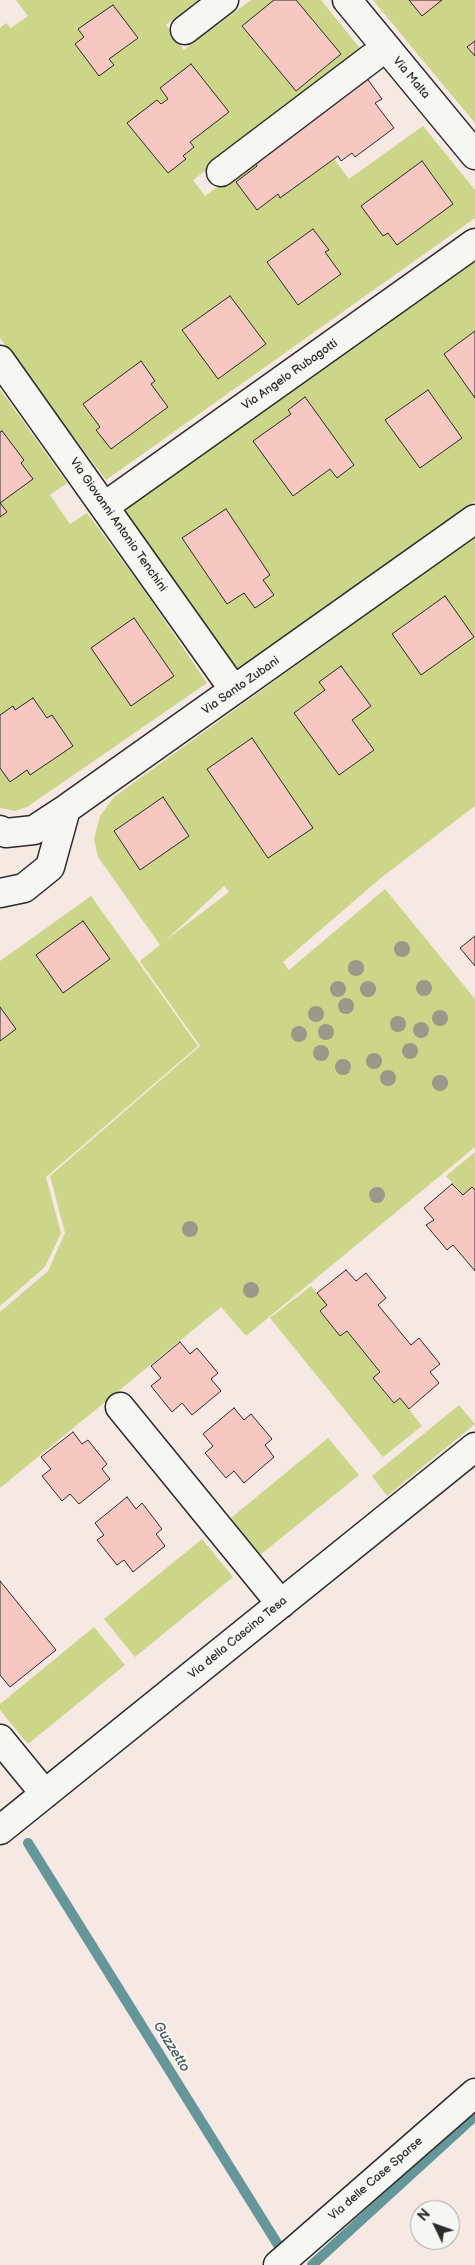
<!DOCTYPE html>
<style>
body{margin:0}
#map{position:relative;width:475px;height:2265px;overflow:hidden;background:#f6e8e3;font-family:"Balsamiq Sans",sans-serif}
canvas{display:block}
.north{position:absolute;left:410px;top:2200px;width:50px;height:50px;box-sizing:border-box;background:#f6f6f2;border:1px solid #a5a5a2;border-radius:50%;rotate:312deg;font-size:14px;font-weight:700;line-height:20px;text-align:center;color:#2b2b2b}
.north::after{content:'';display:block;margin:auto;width:18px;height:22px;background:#2b2b2b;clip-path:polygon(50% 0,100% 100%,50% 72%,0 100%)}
</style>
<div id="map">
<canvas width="475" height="2265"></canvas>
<div class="north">N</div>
</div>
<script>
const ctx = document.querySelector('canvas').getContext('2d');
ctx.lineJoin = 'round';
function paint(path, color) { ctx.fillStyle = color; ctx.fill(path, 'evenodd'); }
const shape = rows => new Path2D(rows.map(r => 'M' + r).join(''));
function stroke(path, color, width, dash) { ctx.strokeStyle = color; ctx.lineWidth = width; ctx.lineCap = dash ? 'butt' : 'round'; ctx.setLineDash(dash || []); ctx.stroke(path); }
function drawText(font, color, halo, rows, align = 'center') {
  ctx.font = font + ' "Balsamiq Sans",sans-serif'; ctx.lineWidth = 4.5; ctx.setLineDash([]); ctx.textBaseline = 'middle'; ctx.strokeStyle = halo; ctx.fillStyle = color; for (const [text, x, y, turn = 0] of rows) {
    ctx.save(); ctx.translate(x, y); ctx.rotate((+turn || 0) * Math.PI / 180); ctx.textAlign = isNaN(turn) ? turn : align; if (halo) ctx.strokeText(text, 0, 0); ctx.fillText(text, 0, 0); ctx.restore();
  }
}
const green = shape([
 [16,0,198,0,166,25,184,50,251,0,321,0,363,52,193,180,205,196,253,161,257,166,257,210,278,194,280,198,334,159,349,179,423,126,475,190,475,218,106,480,0,338,0,28,6,23,11,28,28,16],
 [373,0,475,0,475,123,419,56],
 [475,256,475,501,237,669,122,507],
 [0,389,67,483,50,495,70,524,87,513,141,586,207,683,27,807,15,811,0,808],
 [475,536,475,806,382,877,283,962,289,970,385,889,475,999,475,1147,246,1336,221,1307,0,1488,0,1312,48,1271,65,1233,50,1176,200,1046,140,961,160,945,98,857,94,839,100,816,114,797],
 [224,886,229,892,166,940],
 [91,896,198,1046,46,1177,61,1233,45,1267,0,1306,0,961],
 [475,1152,475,1190,463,1195,446,1176],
 [311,1286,327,1305,320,1312,340,1336,347,1331,380,1372,373,1378,393,1403,400,1398,422,1426,383,1457,270,1318],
 [459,1405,475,1424,387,1496,372,1476],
 [328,1438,359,1475,260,1555,231,1518],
 [202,1539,233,1577,135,1657,104,1619],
 [94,1627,125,1665,28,1744,0,1710,0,1704]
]);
const stream = shape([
 [28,1843,285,2256],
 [312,2265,475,2116]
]);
const building = shape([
 [274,0,296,0,341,54,296,91,242,26,274,0],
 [409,0,442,0,422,16,409,0],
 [113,5,138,38,109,59,114,65,99,76,75,44,84,37,78,29,113,5],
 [475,41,475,56,467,47,475,41],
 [191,64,229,112,190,142,194,147,183,156,186,159,168,173,127,123,157,100,161,104,168,99,160,88,191,64],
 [366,77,382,99,375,103,394,128,355,157,352,153,341,161,338,156,280,198,278,194,257,210,236,182,257,166,250,157,366,77],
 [422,161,453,204,397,245,388,233,383,236,361,206,422,161],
 [313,229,329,250,325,252,341,274,298,305,267,262,313,229],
 [230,296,266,344,218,379,182,330,230,296],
 [475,331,475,398,444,354,475,331],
 [141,361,155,381,151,384,168,407,111,449,96,430,100,427,83,404,141,361],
 [428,390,462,438,420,468,385,420,428,390],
 [305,397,354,465,337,478,330,469,293,496,253,441,291,414,288,410,305,397],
 [2,431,24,460,21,463,33,479,0,503,0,432,2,431],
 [0,503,7,512,0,517,0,503],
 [226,509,270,575,263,580,274,595,255,608,244,593,227,604,182,538,226,509],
 [445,596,474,637,421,675,392,634,445,596],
 [134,618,174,676,131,706,91,648,134,618],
 [341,666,371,706,352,720,374,750,339,775,294,713,325,690,319,682,341,666],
 [33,698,47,718,52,715,73,746,30,775,27,770,10,782,0,768,0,715,13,706,15,710,33,698],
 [252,738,313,828,268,858,207,769,252,738],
 [163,797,189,836,140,870,114,831,163,797],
 [83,921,110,959,63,993,36,955,83,921],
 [475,936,475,966,460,948,475,936],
 [0,1007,16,1029,0,1041,0,1007],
 [452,1184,463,1195,472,1187,475,1190,475,1271,453,1245,447,1250,426,1225,434,1220,424,1208,452,1184],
 [346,1270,356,1281,366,1273,386,1298,378,1305,411,1345,419,1338,440,1364,430,1372,439,1383,409,1409,400,1398,394,1403,373,1378,380,1372,347,1331,340,1336,320,1311,327,1305,317,1293,346,1270],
 [180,1342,190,1354,197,1348,218,1373,211,1379,221,1391,192,1415,182,1403,172,1412,151,1386,161,1378,151,1366,180,1342],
 [234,1408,244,1420,251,1414,272,1439,265,1445,274,1457,244,1483,234,1471,226,1478,205,1453,213,1446,203,1434,234,1408],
 [73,1432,82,1444,88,1440,107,1464,102,1469,110,1479,79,1504,70,1494,62,1501,42,1476,51,1469,41,1457,73,1432],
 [127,1497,136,1509,142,1503,162,1529,156,1534,165,1546,133,1572,124,1560,117,1565,97,1540,104,1535,95,1523,127,1497],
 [0,1581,56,1650,10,1687,0,1675,0,1581]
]);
const minor = shape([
 [347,0,475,155],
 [185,30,224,0],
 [221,172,373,57],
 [0,360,234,690],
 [105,506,475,243],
 [0,830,6,833,34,830,66,809,475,519],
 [0,893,24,888,50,867,66,809],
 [120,1407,281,1604],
 [0,1739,45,1794],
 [0,1830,475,1447],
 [278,2265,475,2093]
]);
const trees = [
 [402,949],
 [356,968],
 [424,988],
 [338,989],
 [368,989],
 [346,1006],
 [316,1014],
 [440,1018],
 [398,1024],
 [421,1030],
 [326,1032],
 [299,1034],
 [410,1051],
 [321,1053],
 [374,1061],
 [343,1067],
 [388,1078],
 [440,1083],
 [377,1195],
 [190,1229],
 [251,1290]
];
const streetNames = [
 ["Via Malta",411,78,50],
 ["Via Angelo Rubagotti",290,375,-35],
 ["Via Giovanni Antonio Tenchini",118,525,55],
 ["Via Santo Zubani",241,686,-35],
 ["Via della Cascina Tesa",238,1638,-39],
 ["Via delle Case Sparse",376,2179,-41]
];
const waterNames = [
 ["Guzzetto",171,2047,58]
];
paint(green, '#cbd689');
stroke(stream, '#659699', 10);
paint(building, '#f7c7c1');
stroke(building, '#2b2b2b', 1);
stroke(minor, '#2b2b2b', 31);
stroke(minor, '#f6f6f2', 28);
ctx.fillStyle = '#9c988a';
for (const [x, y] of trees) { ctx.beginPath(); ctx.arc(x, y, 8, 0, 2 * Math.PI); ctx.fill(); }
drawText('12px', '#2b2b2b', '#f6f6f2', streetNames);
drawText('italic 14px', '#435859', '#f6f6f2', waterNames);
</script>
